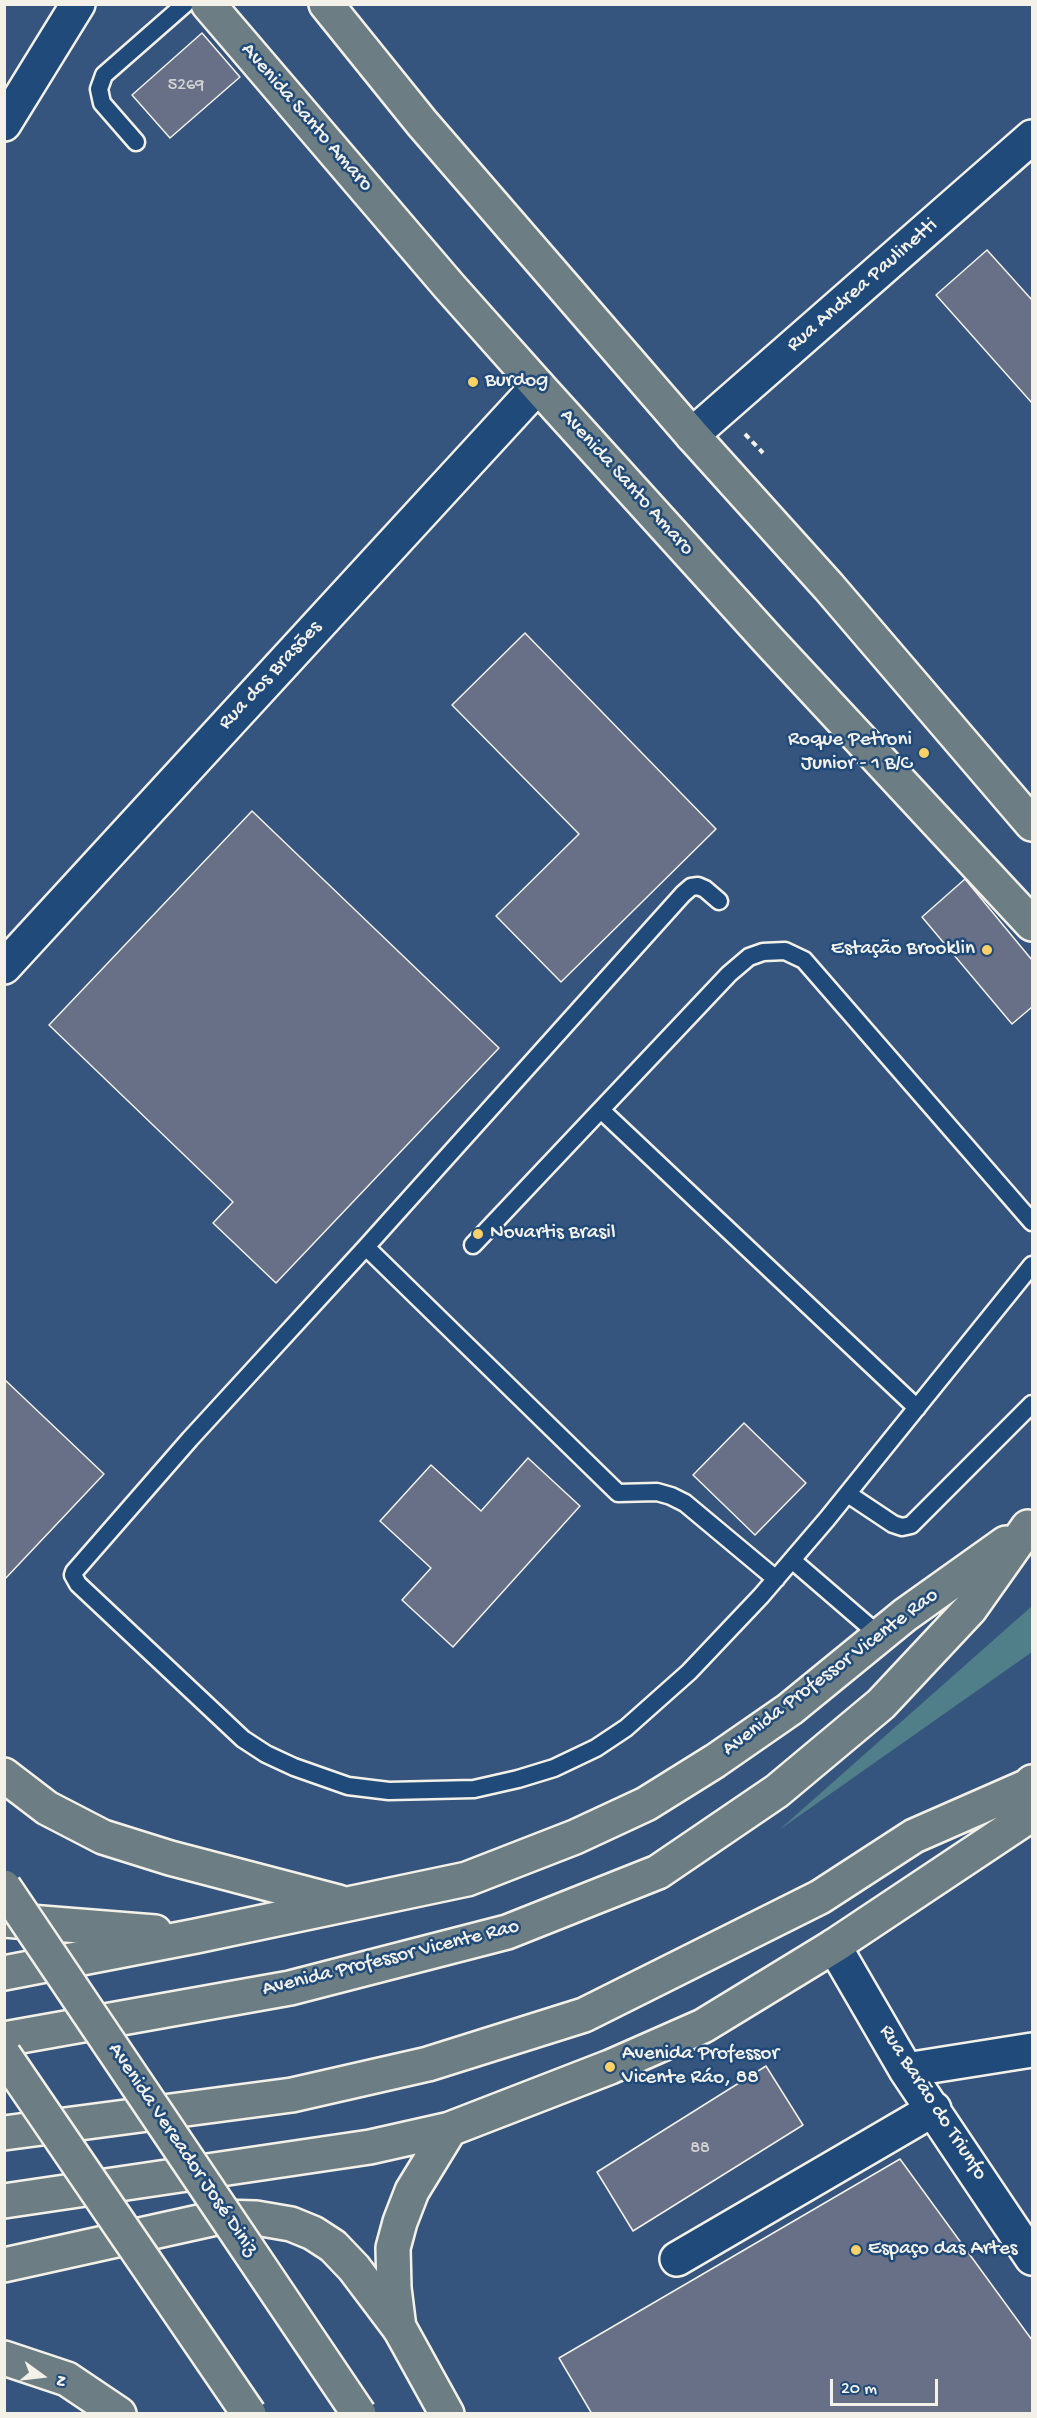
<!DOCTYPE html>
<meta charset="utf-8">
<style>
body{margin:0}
#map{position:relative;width:1037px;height:2418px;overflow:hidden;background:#35557e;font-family:"Gochi Hand",sans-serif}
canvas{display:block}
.frame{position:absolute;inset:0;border:6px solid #f4f1e8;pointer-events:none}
.north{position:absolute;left:12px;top:2346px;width:60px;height:60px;-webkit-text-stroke:4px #1f4a7a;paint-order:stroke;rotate:105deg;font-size:16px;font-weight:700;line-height:24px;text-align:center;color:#f4f1e8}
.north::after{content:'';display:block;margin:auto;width:21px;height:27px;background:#f4f1e8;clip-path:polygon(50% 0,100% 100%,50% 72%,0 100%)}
.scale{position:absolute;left:830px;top:2379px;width:108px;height:27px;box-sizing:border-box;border:3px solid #f4f1e8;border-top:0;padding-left:8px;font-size:18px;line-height:21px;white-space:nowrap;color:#f4f1e8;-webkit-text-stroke:4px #1f4a7a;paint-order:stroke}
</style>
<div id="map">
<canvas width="1037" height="2418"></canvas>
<div class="frame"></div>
<div class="north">N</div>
<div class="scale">20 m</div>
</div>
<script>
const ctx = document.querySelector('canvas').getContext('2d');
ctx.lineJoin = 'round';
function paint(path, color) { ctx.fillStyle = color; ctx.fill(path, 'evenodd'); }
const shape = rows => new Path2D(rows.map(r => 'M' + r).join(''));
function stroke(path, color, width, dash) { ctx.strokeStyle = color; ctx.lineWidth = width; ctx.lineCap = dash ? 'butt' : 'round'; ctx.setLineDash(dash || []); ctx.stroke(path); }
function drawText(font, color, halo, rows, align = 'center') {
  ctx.font = font + ' "Gochi Hand",sans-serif'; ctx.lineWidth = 5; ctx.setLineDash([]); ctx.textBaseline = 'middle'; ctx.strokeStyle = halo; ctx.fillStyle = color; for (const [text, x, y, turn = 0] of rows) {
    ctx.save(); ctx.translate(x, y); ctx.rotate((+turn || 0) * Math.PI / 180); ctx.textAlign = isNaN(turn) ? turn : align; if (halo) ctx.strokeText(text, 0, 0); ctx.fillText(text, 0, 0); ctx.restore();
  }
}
const green = shape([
 [1032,1606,1032,1652,779,1830]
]);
const building = shape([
 [202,33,240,77,170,138,132,95,202,33],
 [987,250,1032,300,1032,403,936,295,987,250],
 [525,633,716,829,561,982,496,916,579,834,452,705,525,633],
 [252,811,499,1048,276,1283,213,1223,233,1202,49,1025,252,811],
 [965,879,1032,960,1032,1007,1012,1024,922,917,965,879],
 [4,1379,104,1474,4,1580,4,1379],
 [744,1423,806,1483,755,1535,693,1475,744,1423],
 [528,1458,580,1506,453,1647,402,1600,431,1568,380,1521,431,1465,481,1511,528,1458],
 [766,2066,803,2125,633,2231,597,2172,766,2066],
 [900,2159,1032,2340,1032,2414,592,2414,559,2358,900,2159]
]);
const path = shape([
 [745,434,763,453]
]);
const service = shape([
 [136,142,102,103,99,89,104,75,185,4],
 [719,901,705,889,698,886,691,887,683,894,366,1247,190,1439,74,1572,73,1575,78,1584,243,1739,266,1754,294,1767,348,1786,389,1791,474,1789,518,1779,554,1768,596,1748,626,1728,689,1672,761,1596,827,1519,1032,1265],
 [601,1110,917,1408],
 [473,1245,729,974,749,957,763,952,785,951,804,960,1032,1222],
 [366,1247,618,1493,657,1492,671,1496,685,1503,776,1579],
 [848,1494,893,1524,902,1527,911,1525,1032,1404],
 [792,1560,879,1635]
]);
const minor = shape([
 [4,124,78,4],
 [692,435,1032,137],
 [4,967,538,386],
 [834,1946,906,2070,1032,2258],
 [906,2070,1032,2050],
 [677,2259,934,2109]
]);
const primary = shape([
 [208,4,449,286,538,386,769,641,1032,924],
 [326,4,422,123,692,435,829,587,1032,824],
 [4,1775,47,1808,103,1837,170,1858,338,1902],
 [4,1920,155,1932],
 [4,1973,196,1936,467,1879,575,1837,646,1804,715,1761,790,1709,905,1615,1006,1543],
 [4,2039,290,1988,507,1932,658,1872,777,1791,881,1704,970,1609,1028,1527],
 [4,2133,292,2095,428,2064,584,2015,820,1897,914,1836,1028,1786,1032,1782],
 [4,2201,370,2147,450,2129,610,2067,703,2026,834,1946,1032,1814],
 [4,2265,221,2217,256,2218,291,2224,313,2233,333,2246,354,2268,400,2329,447,2414],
 [399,2328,394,2288,393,2248,400,2222,412,2191,450,2129],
 [4,2358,67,2379,119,2414]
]);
const primaryBridge = shape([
 [4,1887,359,2414],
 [4,2055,249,2414]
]);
const markers = [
 [473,382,6,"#ffd166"],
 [924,753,6,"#ffd166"],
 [987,950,6,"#ffd166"],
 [478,1234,6,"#ffd166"],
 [610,2067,6,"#ffd166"],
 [856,2250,6,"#ffd166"]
];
const numberNames = [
 ["5269",186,86],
 ["88",700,2149]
];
const streetNames = [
 ["Avenida Santo Amaro",306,118,49],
 ["Rua Andrea Paulinetti",863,286,-41],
 ["Avenida Santo Amaro",626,483,48],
 ["Rua dos Brasões",271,676,-47],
 ["Avenida Professor Vicente Rao",831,1673,-37],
 ["Avenida Professor Vicente Rao",391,1959,-14],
 ["Rua Barão do Triunfo",932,2103,57],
 ["Avenida Vereador José Diniz",182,2150,56]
];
const poiNames = [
 ["Burdog",485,382],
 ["Roque Petroni",912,741,"right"],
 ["Junior - 1 B/C",912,765,"right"],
 ["Estação Brooklin",975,950,"right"],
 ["Novartis Brasil",490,1234],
 ["Avenida Professor",622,2055],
 ["Vicente Ráo, 88",622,2079],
 ["Espaço das Artes",868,2250]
];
paint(green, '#507f89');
paint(building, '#677087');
stroke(building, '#f4f1e8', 1.5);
stroke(service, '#f4f1e8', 21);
stroke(minor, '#f4f1e8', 38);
stroke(primary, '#f4f1e8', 38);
stroke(path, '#f4f1e8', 4, [6, 4.5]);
stroke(service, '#1f4a7a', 16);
stroke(minor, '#1f4a7a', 33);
stroke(primary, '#6c7e84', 33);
stroke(primaryBridge, '#f4f1e8', 38, []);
stroke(primaryBridge, '#6c7e84', 33);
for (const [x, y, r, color] of markers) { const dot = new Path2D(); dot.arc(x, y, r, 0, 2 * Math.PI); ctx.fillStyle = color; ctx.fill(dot); stroke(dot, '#1f4a7a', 2); }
drawText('18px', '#d1d1d0', null, numberNames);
drawText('21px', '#f4f1e8', '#1f4a7a', streetNames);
drawText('21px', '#f4f1e8', '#1f4a7a', poiNames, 'left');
</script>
